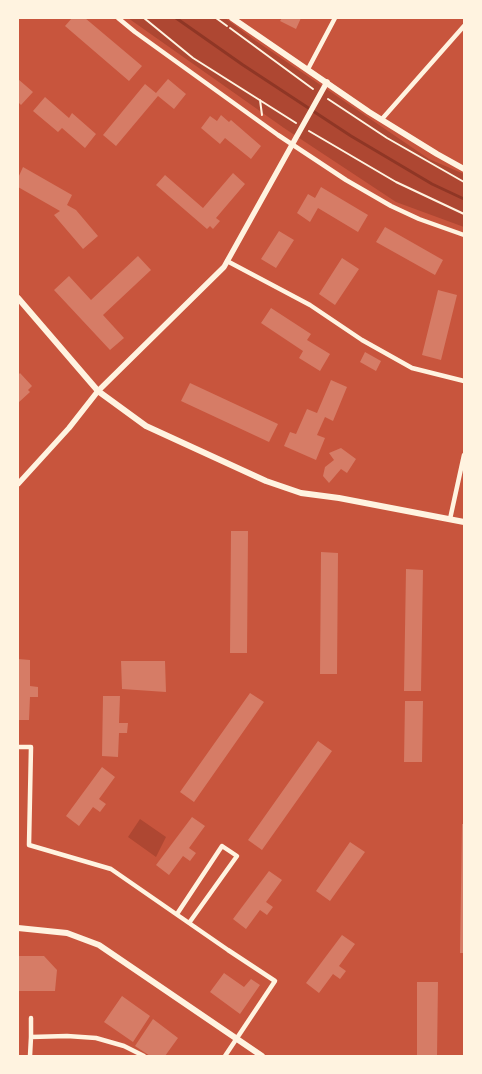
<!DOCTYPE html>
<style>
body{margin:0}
#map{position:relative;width:482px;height:1074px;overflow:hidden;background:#c8553d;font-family:"Fira Sans Condensed",sans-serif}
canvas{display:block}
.frame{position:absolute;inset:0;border:19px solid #fff3e0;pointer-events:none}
</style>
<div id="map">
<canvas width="482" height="1074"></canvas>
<div class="frame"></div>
</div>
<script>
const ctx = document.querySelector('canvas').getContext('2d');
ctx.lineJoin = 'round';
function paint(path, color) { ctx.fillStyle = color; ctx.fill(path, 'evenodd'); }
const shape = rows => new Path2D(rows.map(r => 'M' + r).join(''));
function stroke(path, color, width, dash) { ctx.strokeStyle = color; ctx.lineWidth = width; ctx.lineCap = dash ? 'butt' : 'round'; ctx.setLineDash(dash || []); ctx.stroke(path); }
const green = shape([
 [128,18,225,18,256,41,429,159,464,174,464,227,396,202,284,128],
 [140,819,166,837,156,857,128,837]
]);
const stream = shape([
 [176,18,243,65,351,136,432,184,464,199]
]);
const building = shape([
 [72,18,85,18,142,66,129,81,65,26],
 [282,18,301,18,296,29,280,21],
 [18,79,33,92,21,105,18,102],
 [168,79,186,94,174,109,158,96,116,146,103,135,145,84,156,93],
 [45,97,69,118,72,113,96,134,85,148,62,128,58,132,33,111],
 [221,115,229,122,231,120,261,146,251,159,225,138,220,144,201,128,210,116,217,121],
 [23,167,72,195,67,205,76,210,98,236,83,249,54,215,60,211,18,187,18,178],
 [233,173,245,184,216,218,220,221,213,229,210,226,207,229,156,185,165,175,203,208],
 [321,187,368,215,358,232,318,208,310,222,297,213,308,194,315,198],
 [385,227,443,260,435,275,376,242],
 [279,231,294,240,276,268,261,259],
 [138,256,151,270,103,315,124,338,110,350,54,290,69,276,91,300],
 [342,258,359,269,335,305,319,294],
 [438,290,457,295,441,360,422,355],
 [271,308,311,334,307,340,330,354,320,371,299,358,303,351,261,323],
 [365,352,381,361,376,371,360,362],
 [20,373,32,386,28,390,30,392,18,403,18,375],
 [331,380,347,387,333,421,325,417,317,435,325,438,316,460,284,446,290,432,296,434,307,409,317,413],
 [190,383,278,424,269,442,181,401],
 [341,448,356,459,347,473,341,469,329,483,323,476,325,467,334,460,329,453],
 [231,531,248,531,247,653,230,653],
 [321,552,338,553,337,674,320,674],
 [406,569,423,570,421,691,404,691],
 [18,659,30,660,30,686,38,687,38,697,30,697,29,720,18,720],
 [121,661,165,661,166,692,122,689],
 [250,693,264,702,194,802,180,792],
 [103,696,120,696,119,723,128,723,127,733,119,733,118,757,102,756],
 [405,701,423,701,422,762,404,762],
 [318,741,332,751,262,850,248,840],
 [102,767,115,777,99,799,106,804,100,812,93,807,79,826,66,816],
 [192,817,205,826,189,848,196,853,190,861,183,856,169,875,156,865],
 [462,824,464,824,464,953,460,953],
 [350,842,365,852,330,901,316,891],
 [269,871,282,880,266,902,273,907,267,915,260,910,246,929,233,919],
 [342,935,355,944,339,966,346,971,340,979,333,974,319,993,306,983],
 [18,956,44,956,57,970,55,991,18,991],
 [224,973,244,987,251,979,260,985,240,1014,210,992],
 [417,982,438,982,437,1056,417,1056],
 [122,996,150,1016,133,1042,104,1022],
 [153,1019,178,1038,165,1056,150,1056,135,1046]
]);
const path = shape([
 [144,18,193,58,296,123],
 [216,18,227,26],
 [230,28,313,89],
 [328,99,387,138,464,182],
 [260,100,262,115],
 [309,131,396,182,464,214]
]);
const minor = shape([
 [118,18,135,32,278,135,346,180,391,206,419,219,464,235],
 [308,69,335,18],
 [382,119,464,26],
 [227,261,310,305,362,340,412,368,464,381],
 [450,519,464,455],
 [18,747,31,747,29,845,111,869,228,950,275,981,225,1056],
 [177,914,222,846,237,856,189,923],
 [31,1018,31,1037],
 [30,1056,31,1037,67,1036,96,1038,124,1046,144,1056]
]);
const tertiary = shape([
 [18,484,69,428,98,391,224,267,327,82]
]);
const secondary = shape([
 [232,18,369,112,437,154,464,169],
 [18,298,98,391,146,426,266,481,301,493,339,498,464,522],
 [18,928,67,933,99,945,262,1056]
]);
paint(green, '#ae4732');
stroke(stream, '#8f3625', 3);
paint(building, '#d67c66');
stroke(path, '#fff3e0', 2);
stroke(minor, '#fff3e0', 4.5);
stroke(tertiary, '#fff3e0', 5.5);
stroke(secondary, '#fff3e0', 6);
</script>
